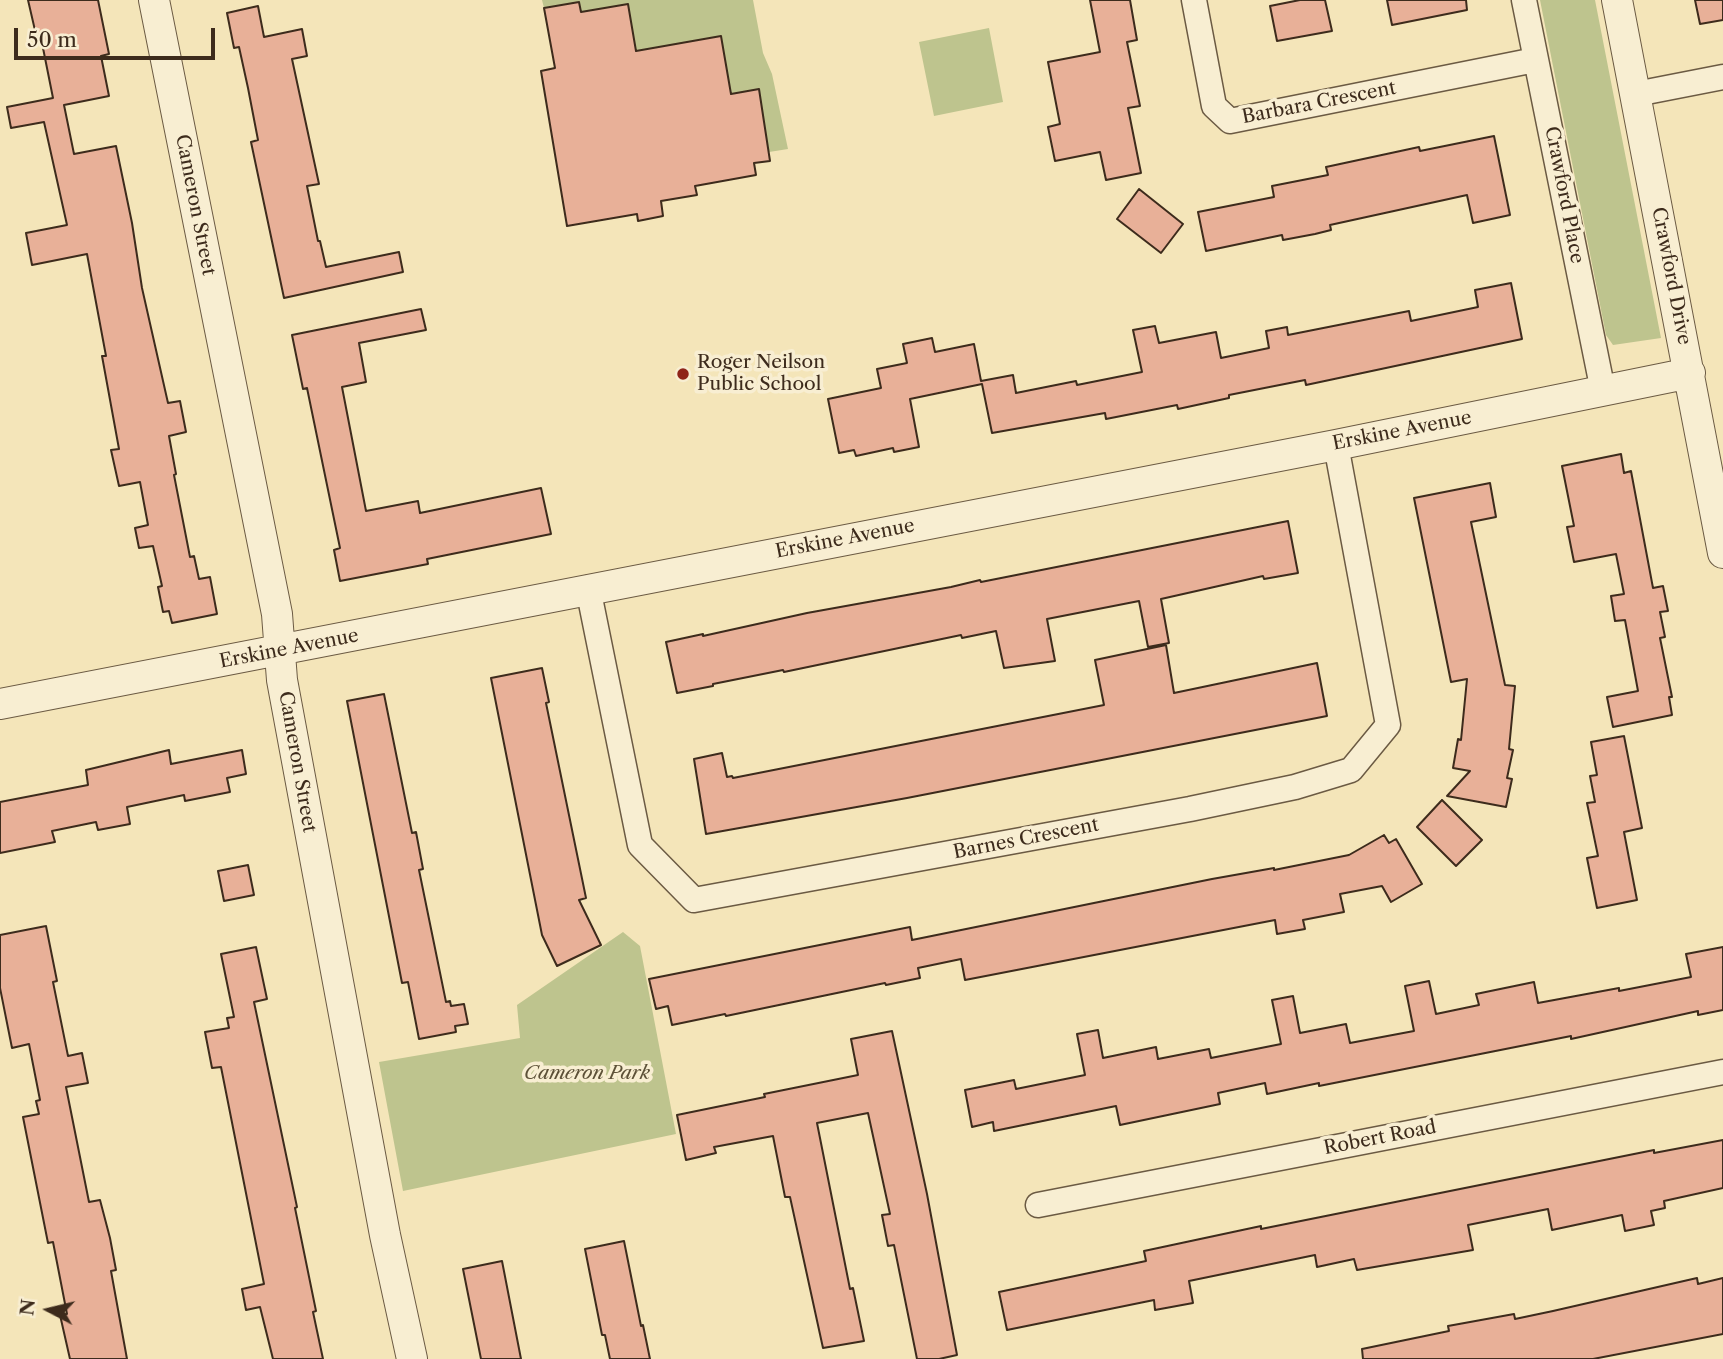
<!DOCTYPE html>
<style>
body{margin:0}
#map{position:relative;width:1723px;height:1359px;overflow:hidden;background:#f4e5b9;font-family:"Libre Caslon Text",serif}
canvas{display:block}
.north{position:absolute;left:14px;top:1275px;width:70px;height:70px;-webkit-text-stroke:5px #f8eed2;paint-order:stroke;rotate:277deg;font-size:19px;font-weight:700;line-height:28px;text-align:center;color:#3d2b1c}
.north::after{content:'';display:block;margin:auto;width:24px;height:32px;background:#3d2b1c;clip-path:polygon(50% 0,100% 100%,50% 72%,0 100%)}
.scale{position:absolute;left:14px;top:28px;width:201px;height:32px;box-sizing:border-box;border:4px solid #3d2b1c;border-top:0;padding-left:9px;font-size:21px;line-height:24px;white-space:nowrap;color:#3d2b1c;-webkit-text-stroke:5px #f8eed2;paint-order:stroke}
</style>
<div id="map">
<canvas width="1723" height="1359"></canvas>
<div class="north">N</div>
<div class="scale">50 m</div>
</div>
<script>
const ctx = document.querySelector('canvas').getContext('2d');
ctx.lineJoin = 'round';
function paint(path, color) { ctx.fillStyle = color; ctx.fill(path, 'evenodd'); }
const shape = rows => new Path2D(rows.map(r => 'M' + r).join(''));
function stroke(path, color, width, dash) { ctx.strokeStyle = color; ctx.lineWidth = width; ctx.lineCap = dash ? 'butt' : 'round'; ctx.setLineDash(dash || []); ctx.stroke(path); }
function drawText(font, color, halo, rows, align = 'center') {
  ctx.font = font + ' "Libre Caslon Text",serif'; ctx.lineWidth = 7; ctx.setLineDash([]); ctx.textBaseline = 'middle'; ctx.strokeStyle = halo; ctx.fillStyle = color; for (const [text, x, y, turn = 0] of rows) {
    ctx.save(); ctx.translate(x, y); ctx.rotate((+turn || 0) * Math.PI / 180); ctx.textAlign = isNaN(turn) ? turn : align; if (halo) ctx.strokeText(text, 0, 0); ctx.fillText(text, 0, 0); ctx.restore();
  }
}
const green = shape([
 [542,0,753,0,763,53,772,74,788,149,769,152,759,89,731,94,636,51,628,4,581,12,544,8],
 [1540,0,1595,0,1661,338,1613,345,1606,335],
 [989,28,1003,102,934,116,919,42],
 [623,932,640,946,676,1134,403,1191,379,1062,520,1038,517,1005]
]);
const building = shape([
 [28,0,98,0,109,54,101,56,109,96,64,105,74,154,116,146,132,223,142,288,168,403,180,401,186,432,169,436,176,474,174,475,190,557,194,556,199,579,210,577,217,614,172,623,169,611,163,612,158,587,162,586,153,546,139,548,135,528,148,525,140,482,119,486,111,450,119,449,102,356,106,356,87,254,32,265,26,233,67,225,44,122,11,128,7,107,53,98,41,38,37,39,28,0],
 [1090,0,1130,0,1137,40,1127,42,1140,106,1128,108,1141,173,1106,180,1100,152,1055,161,1048,127,1060,124,1048,62,1100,52,1090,0],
 [1300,0,1325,0,1332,31,1277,41,1270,6,1300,0],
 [1387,0,1466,0,1467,10,1392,25,1387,0],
 [1695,0,1723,0,1723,20,1700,24,1695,0],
 [579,2,581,12,628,4,636,51,721,36,731,94,759,89,770,161,754,163,756,175,695,186,697,195,661,201,663,216,638,221,637,214,567,226,541,71,555,68,544,8,579,2],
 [258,6,264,37,302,29,307,56,292,59,319,184,307,186,318,241,320,241,326,267,399,252,403,272,284,298,251,142,258,140,248,88,239,47,234,48,227,13,258,6],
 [1494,136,1510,215,1473,223,1467,195,1330,225,1331,230,1315,234,1283,240,1282,235,1206,251,1198,212,1274,197,1272,186,1328,175,1326,167,1419,147,1420,151,1494,136],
 [1139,189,1183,224,1161,253,1117,219,1139,189],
 [1511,283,1522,339,1306,385,1305,380,1229,395,1229,398,1178,409,1177,405,1106,419,1105,413,992,433,982,384,910,399,919,447,894,452,893,448,856,456,854,450,839,453,828,399,881,388,877,369,907,363,903,344,932,338,935,352,974,344,981,381,1013,375,1016,393,1076,381,1077,385,1142,372,1133,330,1155,326,1159,343,1216,332,1221,358,1269,348,1266,331,1287,327,1288,335,1409,311,1411,321,1478,307,1475,290,1511,283],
 [421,309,426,330,359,343,366,382,342,387,366,511,418,501,420,513,541,488,551,534,427,559,428,564,340,581,334,550,340,548,307,388,303,389,292,335,421,309],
 [1621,454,1624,473,1631,471,1653,588,1663,586,1668,611,1660,612,1665,637,1660,638,1672,697,1669,697,1672,715,1613,727,1607,697,1638,691,1625,620,1615,621,1611,596,1624,594,1616,554,1574,562,1567,527,1574,526,1562,466,1621,454],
 [1490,483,1496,517,1471,522,1505,685,1515,686,1509,749,1513,750,1507,778,1512,779,1506,807,1447,796,1470,771,1453,768,1458,739,1461,740,1467,679,1451,682,1414,498,1490,483],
 [1288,521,1298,573,1264,579,1263,576,1161,599,1169,643,1148,647,1139,601,1047,619,1055,661,1004,668,996,631,962,638,961,635,784,672,783,670,713,684,713,686,677,693,666,642,703,634,703,636,807,613,951,587,980,580,981,582,1288,521],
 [1166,645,1174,693,1317,663,1327,716,907,798,706,834,694,759,722,753,727,777,732,776,733,778,1104,705,1095,660,1166,645],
 [542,668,549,702,546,703,586,898,579,900,601,945,557,966,542,935,491,678,542,668],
 [384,694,412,833,416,832,423,869,419,870,446,1002,450,1001,451,1006,464,1004,468,1024,455,1026,456,1032,419,1039,408,982,402,983,347,701,384,694],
 [1624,736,1642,828,1624,832,1637,900,1597,908,1587,858,1598,856,1587,803,1595,802,1590,776,1597,775,1591,742,1624,736],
 [169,750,171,764,242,750,246,774,227,778,230,792,185,801,184,795,127,807,130,824,98,830,96,822,52,831,55,842,0,853,0,802,88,785,86,770,169,750],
 [1442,800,1482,840,1456,866,1417,827,1442,800],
 [1384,835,1389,843,1396,839,1422,884,1391,902,1382,886,1340,894,1344,912,1303,920,1305,929,1277,934,1275,920,965,980,961,959,918,968,920,978,886,985,885,983,726,1016,725,1014,672,1025,668,1006,656,1009,649,979,910,927,912,940,1212,879,1274,868,1274,870,1349,855,1384,835],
 [248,865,254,895,224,901,218,871,248,865],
 [46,926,57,981,53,982,68,1056,82,1053,88,1083,66,1087,89,1202,100,1200,110,1238,116,1270,111,1271,127,1359,70,1359,60,1315,67,1314,53,1242,48,1243,23,1117,39,1114,36,1101,40,1100,29,1044,12,1048,0,988,0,935,46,926],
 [256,947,267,999,254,1002,297,1207,295,1208,316,1311,313,1312,323,1359,273,1359,260,1307,246,1310,242,1289,264,1284,221,1067,212,1068,205,1032,229,1028,227,1018,234,1017,221,954,256,947],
 [1723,947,1723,1010,1698,1015,1698,1011,1571,1039,1571,1036,1319,1086,1319,1083,1267,1094,1265,1083,1218,1093,1220,1104,1120,1125,1116,1106,994,1131,993,1122,972,1127,965,1090,1014,1080,1016,1089,1085,1075,1077,1034,1098,1030,1103,1058,1156,1047,1158,1059,1209,1049,1211,1058,1281,1044,1272,1000,1293,996,1300,1033,1346,1024,1350,1043,1414,1031,1405,986,1429,981,1436,1014,1479,1005,1476,994,1534,982,1538,1003,1619,988,1619,991,1691,977,1686,954,1723,947],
 [892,1031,927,1194,957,1355,939,1359,917,1359,894,1245,888,1246,882,1215,890,1214,868,1113,817,1123,850,1289,853,1288,864,1341,823,1348,790,1197,785,1197,773,1136,714,1147,716,1153,686,1160,677,1115,765,1097,764,1094,858,1075,851,1039,892,1031],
 [1723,1140,1723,1188,1664,1201,1665,1208,1651,1211,1654,1225,1625,1231,1622,1215,1552,1230,1548,1209,1468,1225,1473,1250,1357,1270,1354,1259,1317,1267,1315,1255,1189,1281,1193,1303,1155,1310,1154,1300,1007,1330,999,1292,1146,1261,1144,1251,1261,1226,1261,1229,1654,1150,1654,1153,1723,1140],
 [624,1241,641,1326,643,1325,650,1359,610,1359,605,1335,602,1335,585,1249,624,1241],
 [502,1261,521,1359,481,1359,463,1269,502,1261],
 [1697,1278,1698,1284,1723,1278,1723,1334,1593,1359,1363,1359,1362,1349,1449,1331,1448,1326,1514,1314,1515,1319,1553,1311,1697,1278]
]);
const minor = shape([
 [1194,0,1214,106,1230,121,1535,60],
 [1524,0,1603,391],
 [1636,94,1723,77],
 [588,588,640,845,694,900,1190,809,1295,787,1351,770,1388,725,1336,445],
 [1038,1205,1723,1072]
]);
const tertiary = shape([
 [154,0,277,614,282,680,385,1235,412,1359],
 [1617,0,1723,553],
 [0,704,1336,445,1690,373]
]);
const markers = [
 [683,374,7,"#8f2418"]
];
const streetNames = [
 ["Barbara Crescent",1319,103,-11],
 ["Crawford Place",1564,195,79],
 ["Cameron Street",195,205,79],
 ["Crawford Drive",1671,276,79],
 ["Erskine Avenue",1402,431,-11],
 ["Erskine Avenue",845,539,-11],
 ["Erskine Avenue",289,649,-11],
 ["Cameron Street",297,762,80],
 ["Barnes Crescent",1026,839,-11],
 ["Robert Road",1380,1138,-11]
];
const poiNames = [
 ["Roger Neilson",697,363],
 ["Public School",697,385]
];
const parkNames = [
 ["Cameron Park",587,1074]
];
paint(green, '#bec48e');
paint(building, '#e8b098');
stroke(building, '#3d2b1c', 2);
stroke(minor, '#6b5a43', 27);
stroke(tertiary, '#6b5a43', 32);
stroke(minor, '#f8eed2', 24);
stroke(tertiary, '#f8eed2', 30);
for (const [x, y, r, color] of markers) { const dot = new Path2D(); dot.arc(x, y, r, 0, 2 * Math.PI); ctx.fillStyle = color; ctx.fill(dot); stroke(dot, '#f8eed2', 2.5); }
drawText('19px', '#3d2b1c', '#f8eed2', streetNames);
drawText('19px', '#3d2b1c', '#f8eed2', poiNames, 'left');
drawText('italic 19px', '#5d5138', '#f8eed2', parkNames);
</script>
